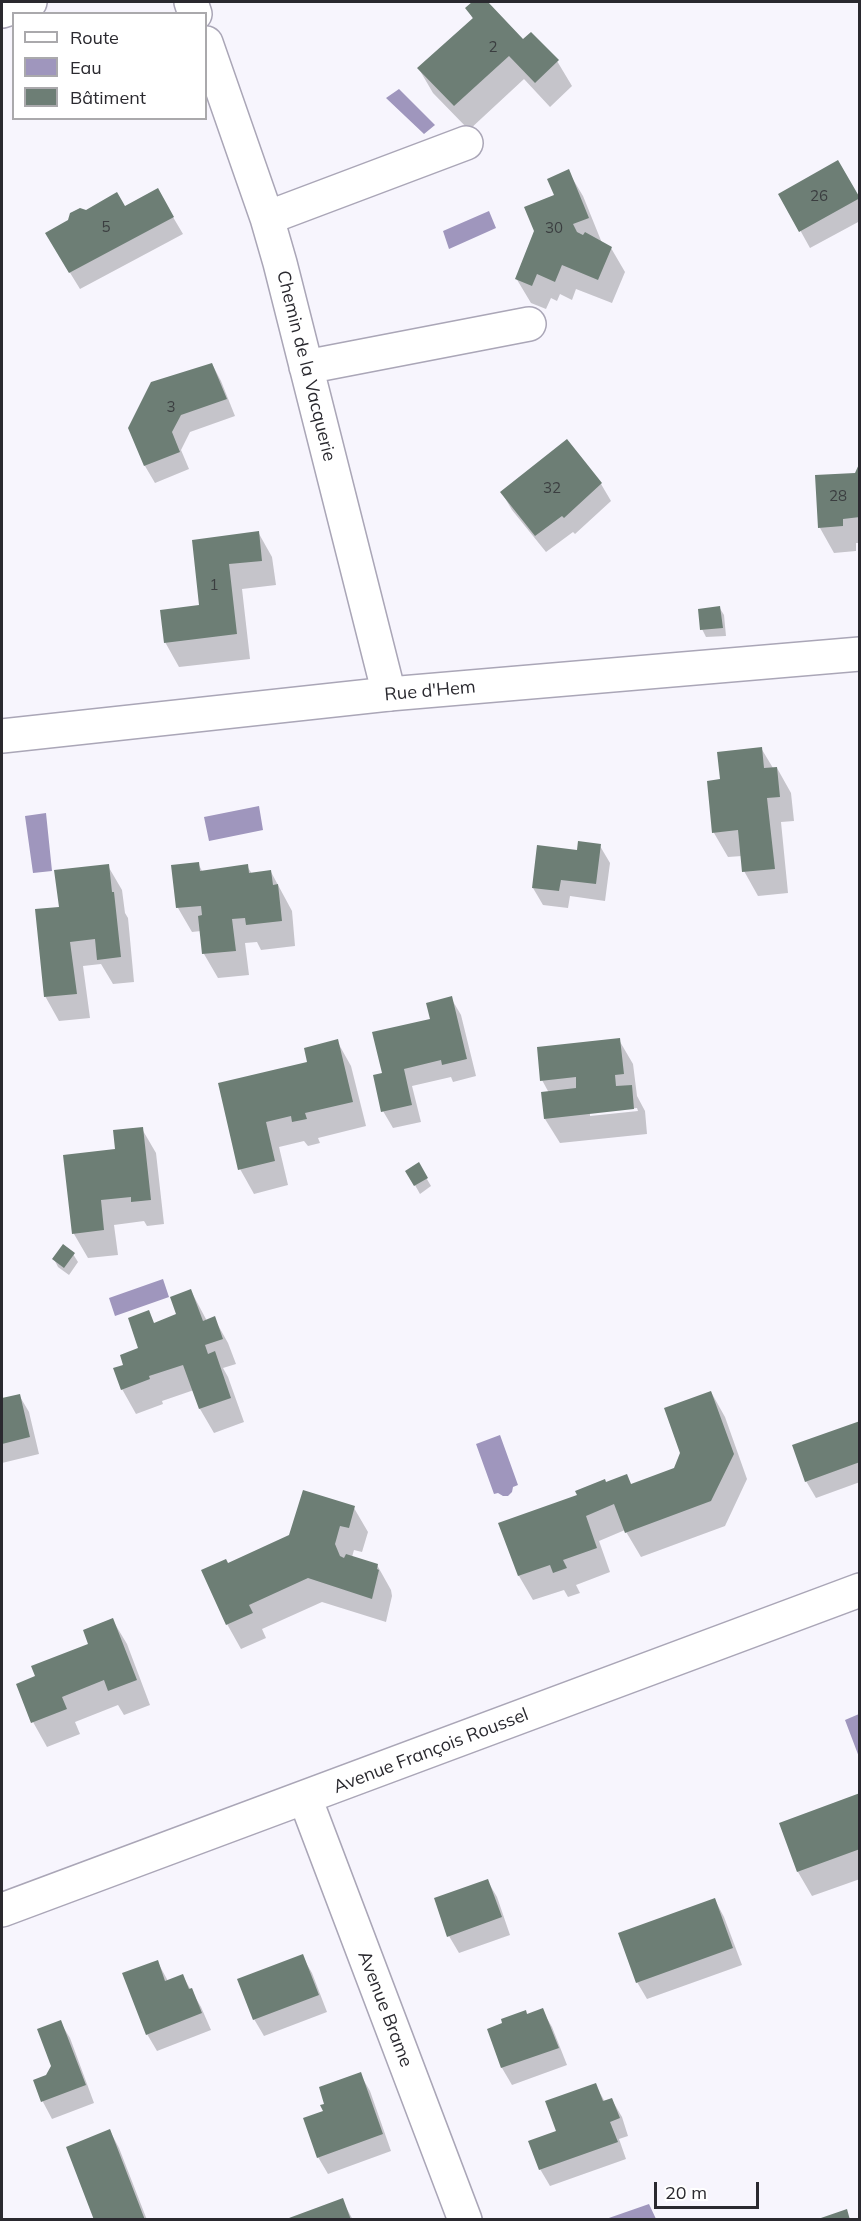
<!DOCTYPE html>
<meta charset="utf-8">
<style>
body{margin:0}
#map{position:relative;width:861px;height:2221px;overflow:hidden;background:#f7f5fd;font-family:Mulish,sans-serif}
canvas{display:block}
.frame{position:absolute;inset:0;border:3px solid #2a292f;pointer-events:none}
.legend{position:absolute;left:12px;top:12px;width:195px;height:108px;box-sizing:border-box;background:#fff;border:2px solid #aaa9ac;margin:0;padding:8px 10px;list-style:none;font-size:18px;color:#2a292f}
.legend li{display:flex;align-items:center;gap:12px;height:30px}
.legend b{width:30px;border:2px solid #aaa9ac}
.scale{position:absolute;left:654px;top:2182px;width:105px;height:27px;box-sizing:border-box;border:3px solid #2a292f;border-top:0;padding-left:8px;font-size:18px;line-height:21px;white-space:nowrap;color:#2a292f;-webkit-text-stroke:4px #fff;paint-order:stroke}
</style>
<div id="map">
<canvas width="861" height="2221"></canvas>
<div class="frame"></div>
<ul class="legend">
<li><b style="height:8px;background:#fff"></b>Route</li>
<li><b style="height:16px;background:#9f96bd"></b>Eau</li>
<li><b style="height:16px;background:#6d7e75"></b>Bâtiment</li>
</ul>
<div class="scale">20 m</div>
</div>
<script>
const ctx = document.querySelector('canvas').getContext('2d');
ctx.lineJoin = 'round';
function paint(path, color) { ctx.fillStyle = color; ctx.fill(path, 'evenodd'); }
const shape = rows => new Path2D(rows.map(r => 'M' + r).join(''));
function stroke(path, color, width, dash) { ctx.strokeStyle = color; ctx.lineWidth = width; ctx.lineCap = dash ? 'butt' : 'round'; ctx.setLineDash(dash || []); ctx.stroke(path); }
function drawText(font, color, halo, rows, align = 'center') {
  ctx.font = font + ' Mulish,sans-serif'; ctx.lineWidth = 4.5; ctx.setLineDash([]); ctx.textBaseline = 'middle'; ctx.strokeStyle = halo; ctx.fillStyle = color; for (const [text, x, y, turn = 0] of rows) {
    ctx.save(); ctx.translate(x, y); ctx.rotate((+turn || 0) * Math.PI / 180); ctx.textAlign = isNaN(turn) ? turn : align; if (halo) ctx.strokeText(text, 0, 0); ctx.fillText(text, 0, 0); ctx.restore();
  }
}
const water = shape([
 [399,89,435,125,424,134,386,98],
 [489,211,496,228,449,249,443,231],
 [259,806,263,830,209,841,204,817],
 [46,813,52,871,33,873,25,816],
 [163,1279,169,1297,115,1316,109,1298],
 [500,1435,518,1485,513,1487,512,1492,508,1496,503,1496,498,1493,494,1494,476,1444],
 [859,1714,860,1757,859,1757,845,1720],
 [649,2204,656,2219,606,2219]
]);
const shadow = shape([
 [474,2,486,2,523,41,557,61,572,86,550,107,524,79,469,130,433,93,419,69,473,19,467,8],
 [838,162,860,200,860,221,810,248,780,194],
 [568,171,583,196,602,243,611,248,625,272,612,303,576,289,572,300,560,294,557,301,551,298,546,309,531,303,516,278],
 [157,190,183,234,80,289,56,250,86,211,125,208],
 [212,364,221,381,235,416,190,432,181,450,189,469,155,483,145,466,130,428],
 [567,441,601,484,611,501,575,534,573,532,546,552,512,510,502,493],
 [860,466,860,543,856,543,856,551,834,553,820,528,817,477,856,475],
 [258,532,272,557,276,585,242,589,250,659,179,667,165,642,201,607,193,542],
 [719,607,724,615,726,636,706,637,702,629],
 [761,748,773,768,777,768,791,793,794,821,781,822,788,893,758,896,744,871,742,856,728,857,714,833,721,781],
 [600,846,610,863,605,901,570,896,568,908,543,905,533,888,579,852],
 [198,863,203,873,247,866,252,874,271,872,292,911,295,946,261,950,257,942,245,943,249,975,218,978,204,954,201,931,192,932,178,908,173,867],
 [108,866,122,890,125,913,128,918,134,982,113,984,101,964,83,966,90,1018,59,1021,45,996,60,908],
 [451,998,461,1015,476,1076,453,1082,451,1077,412,1086,421,1122,393,1128,383,1111,384,1074],
 [619,1040,633,1064,637,1096,645,1111,647,1134,560,1143,545,1119,549,1093,542,1080],
 [637,1108,638,1111,590,1116,590,1113],
 [337,1041,351,1066,366,1126,318,1138,320,1143,308,1146,304,1141,279,1147,288,1185,254,1194,240,1169,220,1084,309,1063],
 [142,1129,156,1153,164,1224,147,1226,144,1221,114,1225,118,1255,88,1258,74,1234,64,1156,117,1150],
 [418,1164,431,1186,420,1194,407,1171],
 [73,1254,78,1262,69,1275,58,1267,54,1259],
 [191,1291,207,1321,214,1318,228,1343,236,1364,223,1368,228,1377,244,1422,214,1433,200,1409,194,1390,162,1401,163,1404,136,1414,122,1389,124,1366,140,1349,154,1324,178,1315],
 [711,1392,725,1417,747,1479,725,1526,641,1557,625,1530,599,1541,610,1572,576,1585,580,1593,568,1597,564,1590,533,1600,519,1576,500,1523,578,1496,606,1484,631,1486,676,1470],
 [19,1395,29,1412,39,1454,2,1463,2,1400],
 [860,1422,860,1482,816,1498,806,1481],
 [354,1508,368,1532,362,1552,354,1550,352,1557,377,1565,391,1590,392,1596,386,1622,322,1602,262,1629,266,1638,241,1649,227,1624,228,1565],
 [112,1619,127,1644,150,1705,124,1715,118,1705,75,1722,80,1734,47,1747,33,1722,18,1684,37,1677,90,1645],
 [860,1795,860,1879,812,1896,798,1872,781,1824],
 [487,1880,497,1897,510,1935,459,1953,449,1936],
 [715,1900,724,1917,742,1965,647,1999,637,1982],
 [302,1956,312,1973,327,2012,264,2036,254,2019,239,1980],
 [157,1961,168,1981,182,1975,201,2007,211,2030,157,2051,147,2034],
 [542,2010,552,2027,567,2065,512,2085,502,2068,489,2030],
 [60,2022,70,2038,94,2103,52,2119,43,2102,35,2081,47,2076,53,2066],
 [360,2074,370,2091,391,2151,328,2174,318,2157,325,2112],
 [595,2084,605,2102,612,2100,622,2117,628,2136,619,2139,626,2159,550,2186,540,2169,557,2131],
 [110,2131,119,2148,147,2220,95,2220],
 [342,2200,353,2220,291,2220]
]);
const building = shape([
 [472,2,488,2,523,39,531,32,559,60,535,83,509,56,454,106,417,68,473,18,465,8],
 [838,160,860,198,799,232,778,194],
 [569,169,589,218,573,224,577,232,583,235,585,232,612,247,598,280,562,265,555,282,537,274,532,286,515,279,534,231,524,207,554,195,547,179],
 [158,188,174,217,69,273,45,233,68,220,70,213,80,208,86,210,117,192,125,206],
 [212,363,227,399,181,415,172,432,180,452,144,466,128,428,151,382],
 [567,439,602,483,564,518,562,516,535,536,500,492],
 [860,462,860,517,843,519,843,526,818,528,815,475,855,473],
 [259,531,262,561,229,564,237,634,164,643,160,610,199,605,192,540],
 [720,606,723,628,700,630,698,609],
 [762,747,764,768,777,767,780,797,767,798,775,869,742,872,738,830,712,833,707,781,720,779,717,752],
 [578,841,601,844,596,884,561,880,559,891,532,888,537,845,577,850],
 [199,862,200,871,248,864,249,873,271,870,273,885,278,884,282,921,246,925,245,918,232,919,236,951,202,954,198,916,202,915,201,906,176,908,171,865],
 [109,864,112,892,114,892,121,957,97,960,95,939,70,942,77,994,44,997,35,909,59,907,54,870],
 [452,996,467,1059,442,1065,441,1060,404,1069,412,1105,381,1112,373,1075,382,1073,372,1032,430,1019,426,1003],
 [620,1038,624,1074,615,1075,616,1086,632,1085,634,1109,544,1119,541,1092,576,1088,576,1077,540,1081,537,1047],
 [338,1039,353,1102,305,1113,307,1119,292,1122,291,1116,266,1122,275,1161,238,1170,218,1083,307,1062,304,1048],
 [143,1127,151,1200,131,1202,131,1197,101,1200,104,1230,72,1234,63,1155,115,1149,113,1130],
 [419,1162,428,1178,414,1186,405,1171],
 [63,1244,75,1253,64,1268,52,1259],
 [191,1289,203,1321,215,1316,223,1339,205,1345,208,1354,215,1351,231,1398,199,1409,183,1365,149,1376,150,1379,121,1390,113,1368,123,1365,120,1355,138,1348,128,1318,149,1310,154,1323,176,1314,170,1297],
 [711,1391,734,1454,711,1501,625,1533,614,1504,586,1516,597,1548,563,1560,567,1568,553,1573,550,1565,518,1576,498,1523,577,1495,575,1491,605,1479,606,1482,627,1474,631,1484,674,1468,680,1453,664,1408],
 [20,1394,30,1437,2,1444,2,1398],
 [860,1421,860,1462,805,1482,792,1445],
 [303,1490,355,1506,349,1528,340,1526,335,1544,340,1556,344,1558,346,1554,378,1564,377,1569,379,1570,372,1599,308,1578,249,1605,253,1613,226,1625,201,1570,226,1559,228,1563,289,1535],
 [113,1618,137,1680,108,1691,104,1680,62,1697,67,1709,31,1723,16,1684,35,1676,31,1666,88,1644,83,1630],
 [860,1793,860,1849,797,1872,779,1823],
 [488,1879,502,1917,447,1937,434,1898],
 [715,1898,733,1948,636,1983,618,1933],
 [303,1954,319,1995,253,2020,237,1979],
 [158,1960,165,1981,183,1974,189,1989,192,1988,202,2013,146,2035,122,1973],
 [543,2008,559,2048,501,2068,487,2029,502,2023,501,2019,526,2010,527,2014],
 [61,2020,86,2085,41,2102,33,2080,46,2075,51,2066,37,2029],
 [361,2072,383,2134,317,2158,303,2118,323,2111,320,2105,324,2104,319,2087],
 [596,2083,603,2101,612,2098,620,2118,610,2122,618,2142,539,2170,528,2141,556,2131,545,2101],
 [110,2129,145,2220,94,2220,66,2147],
 [343,2198,351,2220,290,2220,289,2218],
 [847,2209,850,2220,818,2220,818,2219]
]);
const minor = shape([
 [191,2,195,14],
 [2,11,30,2],
 [206,43,267,218,280,263,389,694],
 [267,218,466,143],
 [306,367,529,324],
 [305,1798,465,2220],
 [2,1910,860,1590]
]);
const major = shape([
 [2,736,389,694,860,654]
]);
const numberNames = [
 ["2",493,47],
 ["26",819,196],
 ["5",106,227],
 ["30",554,228],
 ["3",171,407],
 ["32",552,488],
 ["28",838,496],
 ["1",214,585]
];
const streetNames = [
 ["Chemin de la Vacquerie",306,366,76],
 ["Rue d'Hem",430,691,-5],
 ["Avenue François Roussel",431,1751,-21],
 ["Avenue Brame",385,2009,69]
];
paint(water, '#9f96bd');
paint(shadow, '#0003');
paint(building, '#6d7e75');
stroke(minor, '#aaa6b7', 36);
stroke(major, '#aaa6b7', 36);
stroke(minor, '#fff', 33);
stroke(major, '#fff', 33);
drawText('15px', '#3b3e40', null, numberNames);
drawText('18px', '#2a292f', '#fff', streetNames);
</script>
